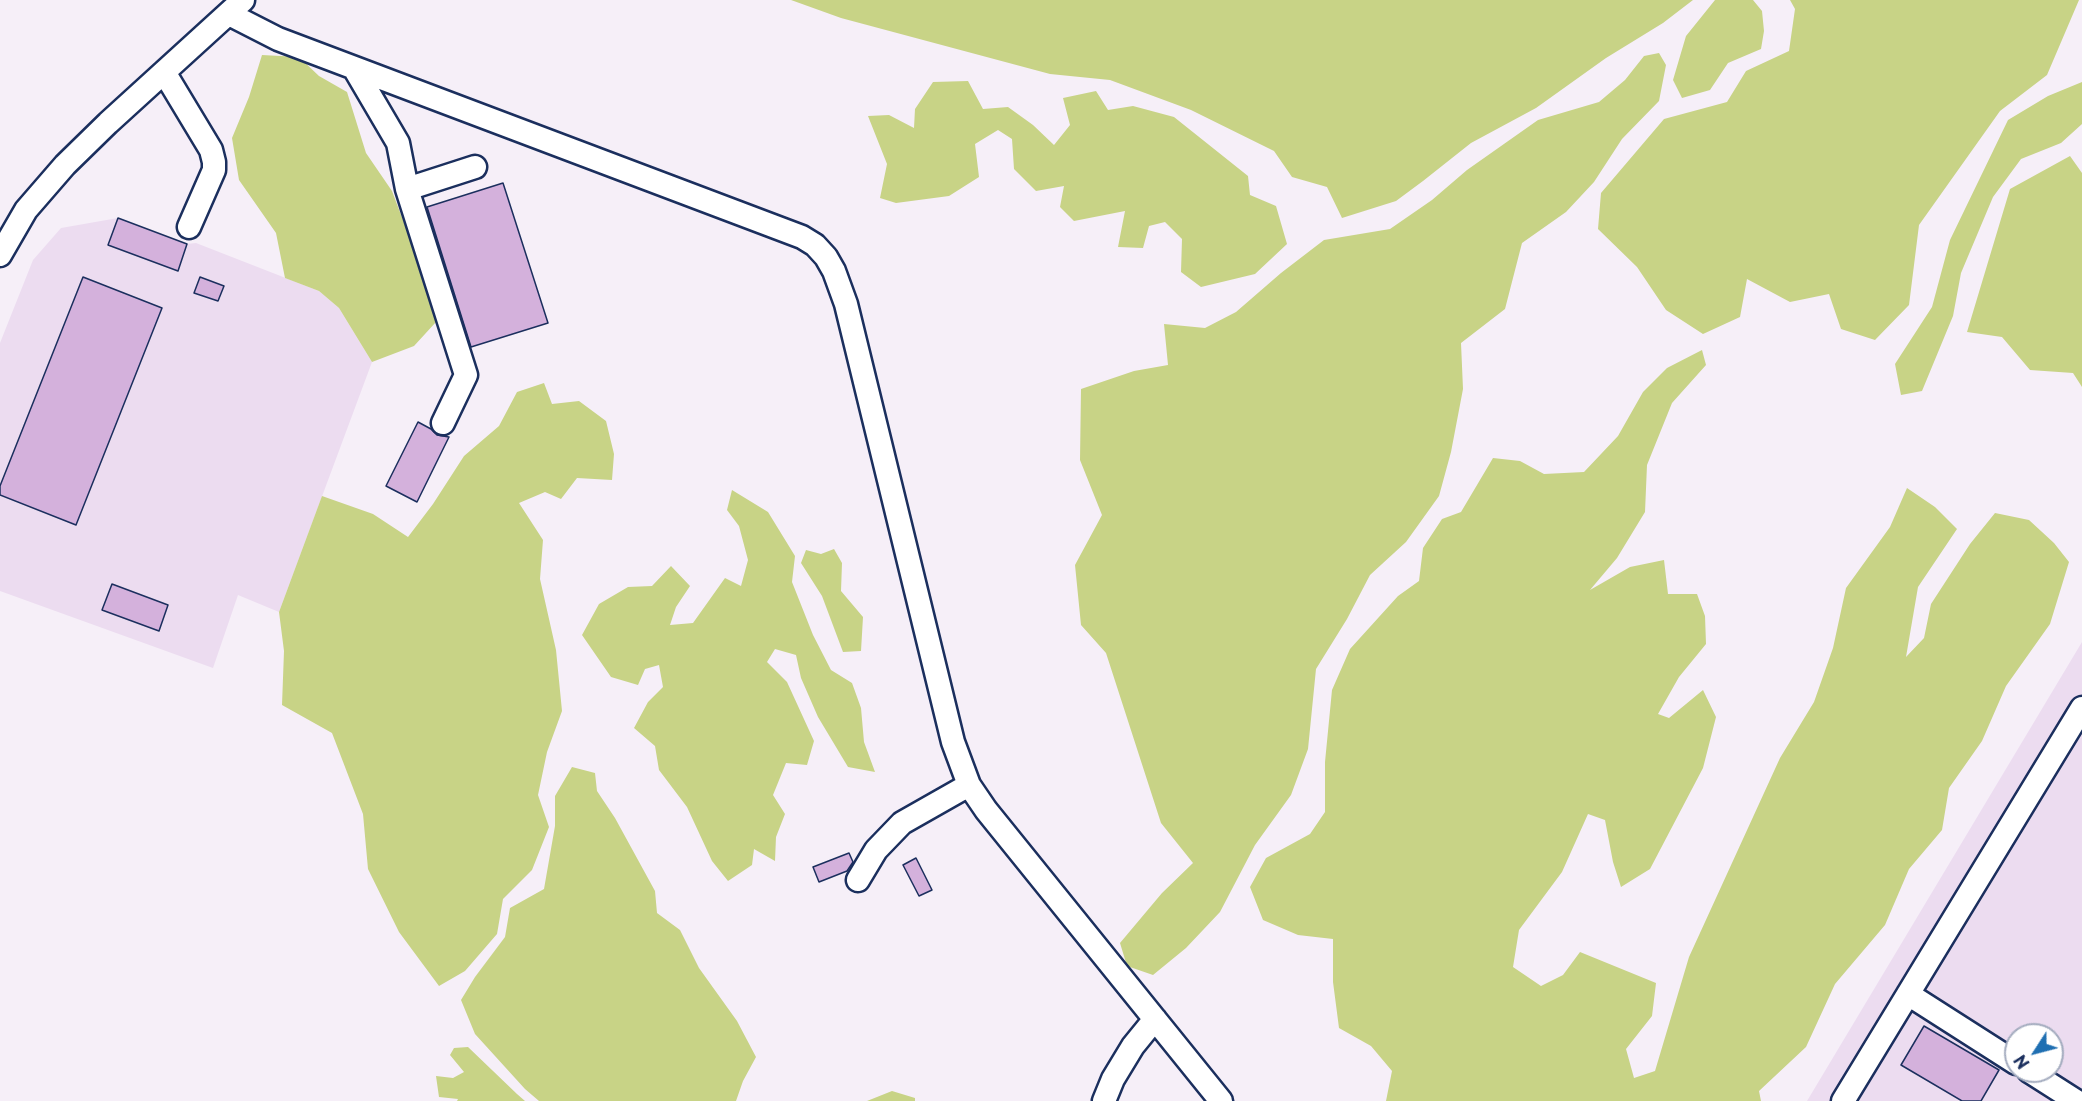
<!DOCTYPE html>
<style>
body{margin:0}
#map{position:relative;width:2082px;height:1101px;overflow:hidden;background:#f6eff8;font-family:"Playpen Sans",sans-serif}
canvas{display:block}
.north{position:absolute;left:2004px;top:1023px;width:60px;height:60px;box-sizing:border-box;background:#fff;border:2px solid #a4acbf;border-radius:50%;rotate:234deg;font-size:16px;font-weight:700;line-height:24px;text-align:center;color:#1b2f5e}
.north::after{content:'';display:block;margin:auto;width:21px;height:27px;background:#1f6fb2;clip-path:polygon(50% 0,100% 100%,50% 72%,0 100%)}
</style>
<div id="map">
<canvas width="2082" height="1101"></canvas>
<div class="north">N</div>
</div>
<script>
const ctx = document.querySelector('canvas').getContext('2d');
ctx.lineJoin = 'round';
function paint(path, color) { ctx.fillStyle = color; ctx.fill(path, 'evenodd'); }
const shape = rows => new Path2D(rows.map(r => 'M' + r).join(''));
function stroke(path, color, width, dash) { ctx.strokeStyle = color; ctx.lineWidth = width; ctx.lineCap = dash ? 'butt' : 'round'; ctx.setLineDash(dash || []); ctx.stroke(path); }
const built = shape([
 [118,218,187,244,196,243,319,291,339,308,372,362,279,612,238,595,213,668,0,591,0,343,33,260,61,228],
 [2082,642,2082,1101,1807,1101],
 [2016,1035,2052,1035,2052,1071,2016,1071]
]);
const green = shape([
 [791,0,1693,0,1663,23,1606,58,1536,108,1471,143,1423,181,1396,201,1342,218,1327,187,1292,177,1274,151,1191,110,1110,80,1050,74,841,18],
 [1715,0,1753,0,1762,11,1764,31,1761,49,1728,63,1710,90,1682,98,1673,80,1686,36],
 [1790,0,2079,0,2047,75,2000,111,1919,225,1909,305,1875,340,1841,329,1829,294,1790,302,1747,279,1740,317,1703,334,1666,310,1637,267,1598,229,1601,193,1664,119,1727,102,1746,71,1789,51,1795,9],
 [1659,53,1666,65,1659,101,1622,139,1594,182,1566,212,1522,243,1505,309,1461,343,1463,389,1451,452,1439,496,1406,542,1370,575,1347,619,1316,669,1308,749,1291,795,1255,845,1220,912,1186,948,1153,975,1127,966,1120,943,1162,893,1193,863,1161,823,1106,653,1081,625,1075,565,1102,515,1080,460,1081,389,1134,371,1168,365,1164,324,1205,328,1236,312,1281,273,1324,240,1390,229,1432,200,1467,170,1538,120,1599,102,1625,80,1644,56],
 [262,55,299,57,319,76,347,92,366,153,392,191,418,260,436,322,414,346,372,362,339,308,319,291,285,278,276,233,239,180,232,138,249,97],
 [968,81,983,109,1008,107,1033,125,1054,145,1070,125,1063,98,1096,91,1108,110,1133,106,1174,117,1248,176,1250,195,1276,206,1287,244,1255,274,1201,287,1181,272,1182,239,1165,222,1149,226,1143,248,1118,247,1125,211,1074,221,1060,207,1064,186,1036,191,1014,169,1012,139,998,130,975,144,979,177,949,196,896,203,880,198,887,164,868,116,889,115,914,128,915,109,933,82],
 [2082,82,2082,124,2061,143,2021,159,1993,197,1961,273,1953,316,1922,391,1901,395,1895,364,1932,307,1950,240,2008,120,2048,96],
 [2070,156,2082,173,2082,387,2073,373,2030,370,2002,337,1967,332,2010,189],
 [1702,350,1706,365,1672,403,1647,465,1645,512,1617,558,1590,590,1630,567,1664,560,1668,594,1697,594,1705,616,1706,644,1679,677,1658,714,1669,718,1703,690,1716,717,1703,768,1650,869,1621,887,1613,862,1605,820,1588,814,1562,872,1519,930,1513,967,1541,986,1563,975,1580,952,1656,983,1652,1016,1626,1049,1634,1078,1655,1071,1689,957,1780,758,1814,702,1833,648,1846,588,1890,527,1907,488,1935,507,1957,529,1918,587,1906,657,1924,638,1931,604,1970,544,1995,513,2029,520,2054,543,2069,562,2050,624,2006,686,1982,741,1949,788,1942,830,1909,869,1885,925,1835,984,1806,1047,1759,1091,1761,1101,1386,1101,1392,1071,1371,1046,1339,1028,1333,982,1333,939,1298,935,1263,920,1250,887,1266,858,1310,834,1325,812,1325,762,1332,690,1350,649,1398,596,1419,581,1423,548,1442,519,1461,512,1493,458,1520,461,1544,474,1584,472,1618,436,1643,392,1667,368],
 [544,383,552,404,579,401,606,421,614,454,612,480,577,478,561,499,545,492,519,503,543,540,540,579,556,650,562,711,547,752,538,795,549,827,532,870,503,899,497,934,465,971,439,986,399,932,368,869,363,814,332,733,282,705,284,651,279,612,322,496,373,514,408,537,433,504,464,456,499,426,517,392],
 [732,490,768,512,795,556,792,582,813,635,831,670,852,683,861,708,864,742,875,772,848,767,818,717,801,678,796,655,775,649,767,662,787,682,814,741,807,765,786,763,773,795,785,814,776,837,775,861,754,849,752,865,728,881,712,861,687,807,659,770,655,746,634,728,648,702,663,687,659,665,645,669,638,685,611,677,582,635,599,604,628,587,652,586,671,566,690,586,676,607,670,625,693,623,725,578,741,586,748,560,739,526,727,510],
 [834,549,842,563,841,591,863,617,861,651,843,652,822,596,801,563,806,550,821,554],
 [572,767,595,773,597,791,615,818,655,891,657,913,680,930,699,968,737,1021,756,1057,743,1081,736,1101,539,1101,525,1089,475,1034,461,1000,475,977,505,937,510,908,544,889,555,826,555,796],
 [468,1047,517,1094,525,1101,457,1101,458,1099,439,1097,436,1076,453,1078,464,1072,450,1055,454,1048],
 [892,1091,915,1098,915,1101,867,1101]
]);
const building = shape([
 [503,183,548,323,471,347,427,207,503,183],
 [118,218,187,244,178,271,108,245,118,218],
 [83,277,162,308,76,525,0,495,0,486,83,277],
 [200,277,224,286,218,301,194,293,200,277],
 [418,422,431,429,437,435,449,437,417,502,386,486,418,422],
 [112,584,168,605,159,631,102,610,112,584],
 [849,853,853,862,847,871,819,882,813,867,849,853],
 [916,858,932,890,919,896,903,865,916,858],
 [1924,1026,1999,1070,1981,1101,1962,1101,1901,1065,1924,1026]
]);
const minor = shape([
 [229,14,278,39,802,237,815,245,826,257,834,271,846,304,953,742,969,785,986,810,1221,1101],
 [354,68,398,143,407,189,475,167],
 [164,72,211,150,214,162,214,170,189,227],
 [407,189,466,375,443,423],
 [0,255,26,210,65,165,108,123,243,0],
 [858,880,876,850,902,823,969,785],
 [1908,994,2016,1063],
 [2029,1071,2076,1101],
 [1104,1101,1113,1079,1133,1046,1155,1019],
 [1843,1101,2082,708]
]);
paint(built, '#ecdcf0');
paint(green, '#c8d386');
paint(building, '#d4b1dc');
stroke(building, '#1b2f5e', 1.5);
stroke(minor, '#1b2f5e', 27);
stroke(minor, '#fff', 22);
</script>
